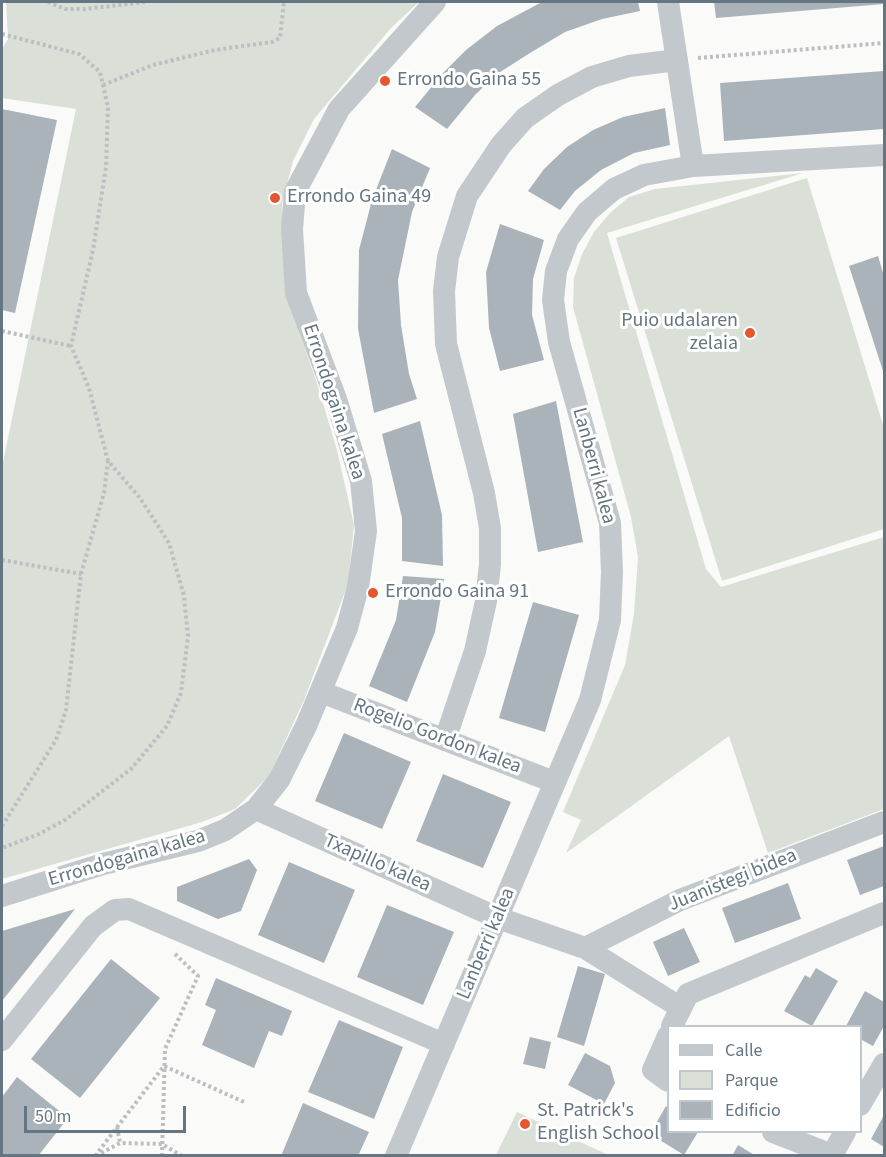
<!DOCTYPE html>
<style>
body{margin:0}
#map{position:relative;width:886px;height:1157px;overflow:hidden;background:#fafaf8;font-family:"Source Sans 3",sans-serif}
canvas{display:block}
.frame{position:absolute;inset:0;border:3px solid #657683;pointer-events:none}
.legend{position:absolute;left:667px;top:1025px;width:195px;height:108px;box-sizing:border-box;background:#fff;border:2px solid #c1c8cd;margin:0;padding:8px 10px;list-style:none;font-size:18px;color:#657683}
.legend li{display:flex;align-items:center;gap:12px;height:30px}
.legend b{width:30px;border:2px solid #c1c8cd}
.scale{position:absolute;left:24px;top:1106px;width:162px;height:27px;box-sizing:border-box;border:3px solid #657683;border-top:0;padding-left:8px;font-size:18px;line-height:21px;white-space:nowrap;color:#657683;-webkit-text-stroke:4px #fff;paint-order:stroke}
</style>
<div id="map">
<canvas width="886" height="1157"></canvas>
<div class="frame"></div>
<ul class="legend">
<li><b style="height:8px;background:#c3c8cc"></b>Calle</li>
<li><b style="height:16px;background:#dadfd7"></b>Parque</li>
<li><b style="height:16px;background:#aab3b9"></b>Edificio</li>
</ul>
<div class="scale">50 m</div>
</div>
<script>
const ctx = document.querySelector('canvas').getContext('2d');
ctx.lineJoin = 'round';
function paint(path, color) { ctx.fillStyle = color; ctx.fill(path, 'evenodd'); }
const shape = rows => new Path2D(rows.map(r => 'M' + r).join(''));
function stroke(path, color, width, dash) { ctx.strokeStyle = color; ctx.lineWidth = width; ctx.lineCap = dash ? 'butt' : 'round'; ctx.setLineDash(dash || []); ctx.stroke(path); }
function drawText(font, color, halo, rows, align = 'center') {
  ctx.font = font + ' "Source Sans 3",sans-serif'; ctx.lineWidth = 6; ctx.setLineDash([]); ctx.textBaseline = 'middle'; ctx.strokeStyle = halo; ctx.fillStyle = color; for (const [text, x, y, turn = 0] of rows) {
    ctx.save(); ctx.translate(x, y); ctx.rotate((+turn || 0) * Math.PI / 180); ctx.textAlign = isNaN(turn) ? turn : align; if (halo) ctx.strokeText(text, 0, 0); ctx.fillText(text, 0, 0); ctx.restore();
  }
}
const green = shape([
 [6,2,419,2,391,28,314,119,293,161,282,204,283,250,290,307,315,377,337,450,354,525,348,584,304,700,269,776,235,809,202,822,2,879,2,467,76,109,2,98,2,49,8,39],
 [803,173,607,233,706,569,721,587,884,537,884,809,768,853,729,736,566,853,581,820,563,812,625,665,634,614,638,557,631,517,573,307,574,278,582,254,594,232,610,213,629,197,655,189],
 [807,178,884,428,884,529,722,581,616,238],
 [517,1112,608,1155,496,1155]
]);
const building = shape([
 [542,2,638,2,640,11,602,19,565,32,530,53,497,74,475,95,447,129,415,107,443,73,466,50,497,26],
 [714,2,884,2,884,4,716,18],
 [884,71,884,129,724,141,720,83],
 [665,108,670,145,634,153,601,170,575,191,560,210,528,191,544,169,567,147,593,130,623,117],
 [2,109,57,120,15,313,2,310],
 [392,149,430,168,412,212,398,280,401,325,409,374,417,399,374,413,358,329,359,250,372,200],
 [500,224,544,240,533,279,532,315,544,360,500,371,489,328,486,272],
 [878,256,884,276,884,374,849,266],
 [556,401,583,542,538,552,513,414],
 [420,421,442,515,443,566,402,561,402,518,382,434],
 [403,576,444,579,435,632,407,702,369,686,396,620],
 [533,602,579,615,545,732,499,718],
 [344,733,411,762,382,829,315,801],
 [443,774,511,802,483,868,416,841],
 [884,846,884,886,860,895,847,860],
 [249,859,257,870,241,911,218,919,177,901,177,887],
 [289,862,355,890,324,963,258,935],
 [788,883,801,919,735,943,722,908],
 [387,905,454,932,423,1005,357,977],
 [75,909,2,1001,2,931],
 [684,928,700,962,668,976,653,942],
 [111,959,160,998,80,1098,31,1059],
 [578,966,605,974,584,1046,557,1037],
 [816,968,838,981,812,1026,784,1011,805,975,810,978],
 [216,978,292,1011,282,1036,269,1031,254,1068,202,1045,216,1010,205,1005],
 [865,991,884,1002,884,1026,873,1046,860,1039,860,1026,846,1026],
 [339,1020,403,1047,374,1119,308,1092],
 [530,1037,551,1042,545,1069,523,1064],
 [585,1053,610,1066,615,1083,604,1104,568,1085],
 [17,1077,68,1118,38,1156,2,1156,2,1097],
 [303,1103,369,1132,358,1156,281,1156],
 [666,1106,668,1108,668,1132,698,1132,684,1155,650,1134],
 [884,1115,884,1147,871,1139],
 [738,1145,756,1156,732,1156]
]);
const path = shape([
 [48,2,65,9,85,9,145,2],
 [2,34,79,54,100,72,108,107,106,167,93,250,71,346,89,388,108,461,140,498,169,543,184,596,188,636,181,693,167,726,131,769,65,820,39,834,2,848],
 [698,58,884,43],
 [103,85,153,65,215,50,272,42,280,38,284,2],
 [2,331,71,346],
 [2,560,81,574],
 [2,826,56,740,66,710,81,574,104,493,108,461],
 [117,1127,120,1143],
 [95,1156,164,1066,244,1102],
 [96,1156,120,1143,162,1144,182,1156],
 [162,1156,165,1049,198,976,173,952]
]);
const minor = shape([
 [668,2,693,166],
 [321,692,554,782],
 [445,740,475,651,486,601,490,564,490,528,484,493,446,344,444,291,448,257,467,196,501,145,525,118,558,95,592,77,629,66,677,60],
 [256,809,498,918,585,948,681,1008],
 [2,896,103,864,198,841,225,830,256,809,279,780,306,726,347,628,358,587,366,531,361,481,336,399,296,293,292,229,295,192,339,109,435,2],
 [585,948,680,900,884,822],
 [672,1026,688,994,884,913],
 [668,1036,653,1070,668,1081],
 [2,1040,93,926,115,910,129,909,444,1044],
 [860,1105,884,1064],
 [773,1132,832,1155,845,1132],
 [396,1156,590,700,610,620,612,572,610,523,559,342,553,300,556,271,568,239,587,212,614,189,644,175,693,166,884,155]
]);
const markers = [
 [385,81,6,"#e4572e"],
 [275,198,6,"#e4572e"],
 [750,333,6,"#e4572e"],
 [373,593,6,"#e4572e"],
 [525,1124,6,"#e4572e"]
];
const poiNames = [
 ["Errondo Gaina 55",397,81],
 ["Errondo Gaina 49",287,198],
 ["Puio udalaren",738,322,"right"],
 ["zelaia",738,345,"right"],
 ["Errondo Gaina 91",385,593],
 ["St. Patrick's",537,1112],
 ["English School",537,1135]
];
const streetNames = [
 ["Errondogaina kalea",333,402,72],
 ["Lanberri kalea",593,466,75],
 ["Rogelio Gordon kalea",437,737,21],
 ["Errondogaina kalea",127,859,-16],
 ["Txapillo kalea",377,864,24],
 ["Juanistegi bidea",733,881,-22],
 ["Lanberri kalea",487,944,-67]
];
paint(green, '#dadfd7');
paint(building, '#aab3b9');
stroke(path, '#bbbfc2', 4, [3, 3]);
stroke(minor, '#c3c8cc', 22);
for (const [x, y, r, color] of markers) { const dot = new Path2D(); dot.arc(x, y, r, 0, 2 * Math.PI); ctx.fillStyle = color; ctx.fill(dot); stroke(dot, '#fff', 2); }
drawText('20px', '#657683', '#fff', poiNames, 'left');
drawText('20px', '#657683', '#fff', streetNames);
</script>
